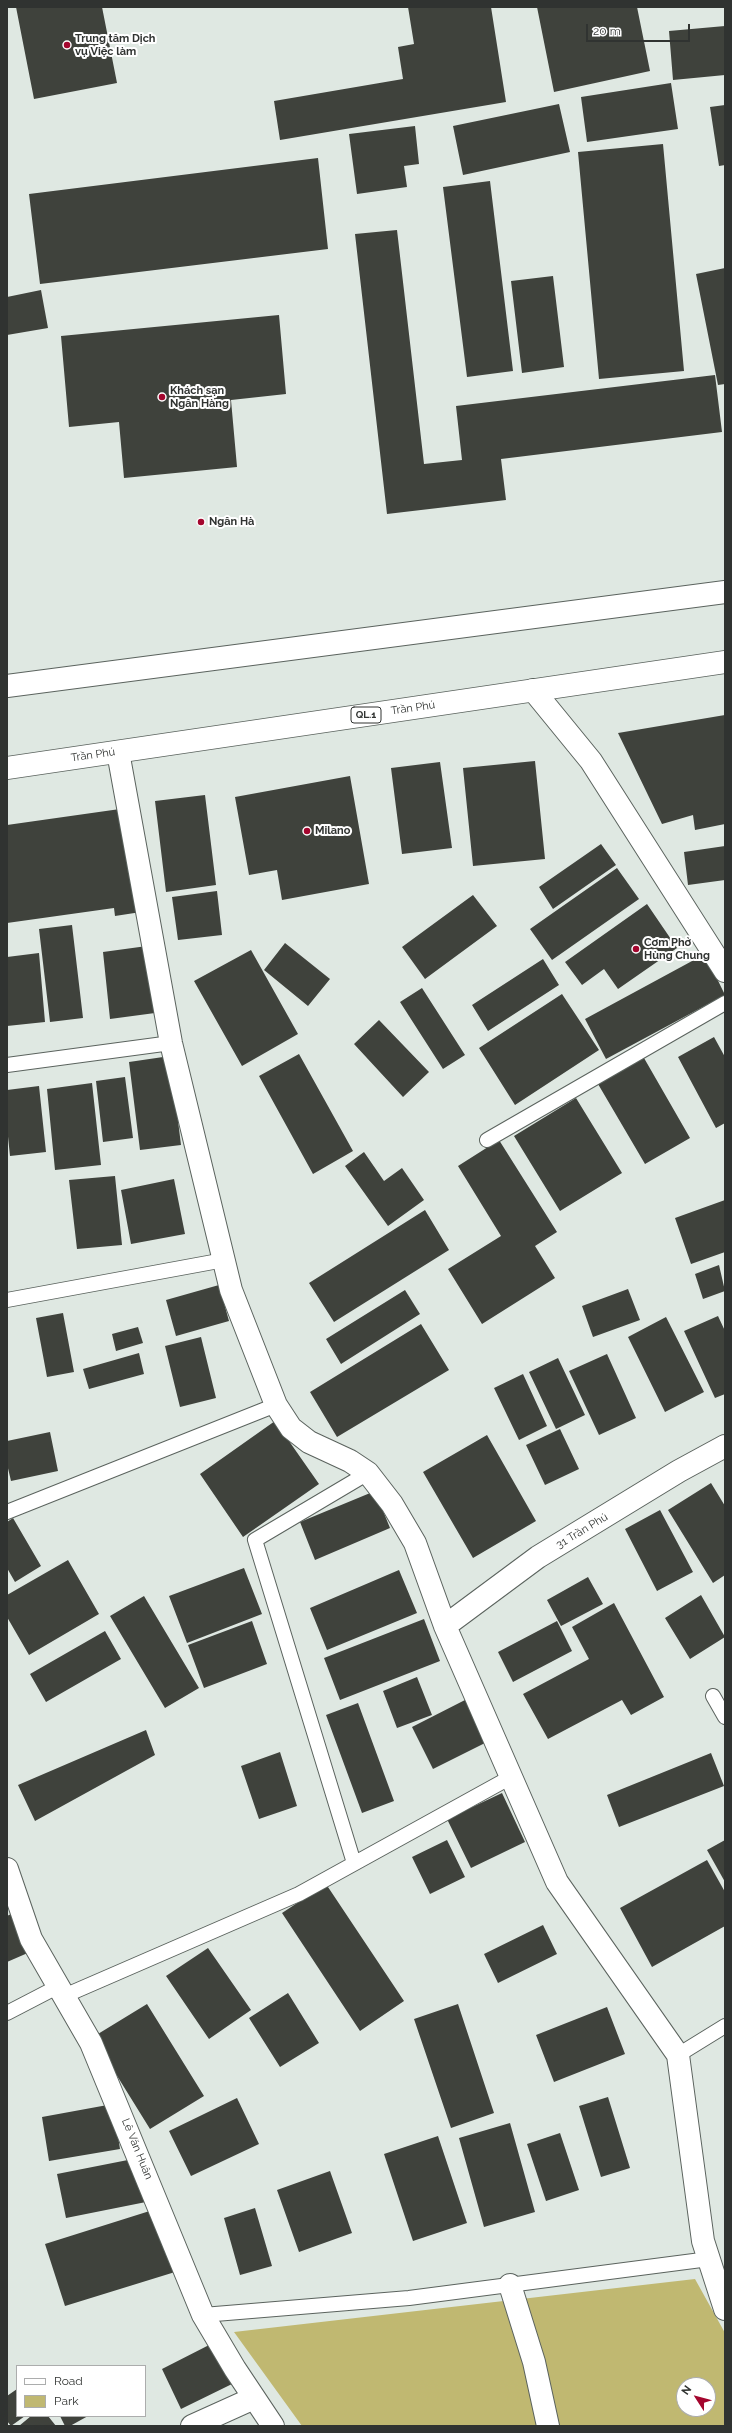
<!DOCTYPE html>
<meta charset="utf-8">
<style>
body{margin:0}
#map{position:relative;width:732px;height:2433px;overflow:hidden;background:#dfe8e2;font-family:Raleway,sans-serif}
canvas{display:block}
.frame{position:absolute;inset:0;border:8px solid #303331;pointer-events:none}
.legend{position:absolute;left:16px;top:2365px;width:130px;height:52px;box-sizing:border-box;background:#fff;border:1px solid #acadad;margin:0;padding:5px 7px;list-style:none;font-size:12px;color:#303331}
.legend li{display:flex;align-items:center;gap:8px;height:20px}
.legend b{width:20px;border:1px solid #acadad}
.north{position:absolute;left:676px;top:2377px;width:40px;height:40px;box-sizing:border-box;background:#fff;border:1px solid #acadad;border-radius:50%;rotate:306deg;font-size:11px;font-weight:700;line-height:16px;text-align:center;color:#303331}
.north::after{content:'';display:block;margin:auto;width:14px;height:18px;background:#a4062e;clip-path:polygon(50% 0,100% 100%,50% 72%,0 100%)}
.scale{position:absolute;left:586px;top:24px;width:104px;height:18px;box-sizing:border-box;border:2px solid #303331;border-top:0;padding-left:5px;font-size:12px;line-height:14px;white-space:nowrap;color:#303331;-webkit-text-stroke:3px #fff;paint-order:stroke}
</style>
<div id="map">
<canvas width="732" height="2433"></canvas>
<div class="frame"></div>
<ul class="legend">
<li><b style="height:5px;background:#fff"></b>Road</li>
<li><b style="height:11px;background:#c0b871"></b>Park</li>
</ul>
<div class="north">N</div>
<div class="scale">20 m</div>
</div>
<script>
const ctx = document.querySelector('canvas').getContext('2d');
ctx.lineJoin = 'round';
function paint(path, color) { ctx.fillStyle = color; ctx.fill(path, 'evenodd'); }
const shape = rows => new Path2D(rows.map(r => 'M' + r).join(''));
function stroke(path, color, width, dash) { ctx.strokeStyle = color; ctx.lineWidth = width; ctx.lineCap = dash ? 'butt' : 'round'; ctx.setLineDash(dash || []); ctx.stroke(path); }
function drawText(font, color, halo, rows, align = 'center') {
  ctx.font = font + ' Raleway,sans-serif'; ctx.lineWidth = 4; ctx.setLineDash([]); ctx.textBaseline = 'middle'; ctx.strokeStyle = halo; ctx.fillStyle = color; for (const [text, x, y, turn = 0] of rows) {
    ctx.save(); ctx.translate(x, y); ctx.rotate((+turn || 0) * Math.PI / 180); ctx.textAlign = isNaN(turn) ? turn : align; if (halo) ctx.strokeText(text, 0, 0); ctx.fillText(text, 0, 0); ctx.restore();
  }
}
const green = shape([
 [695,2279,725,2333,725,2426,302,2426,234,2332],
 [684,2385,708,2385,708,2409,684,2409]
]);
const building = shape([
 [16,7,102,7,117,83,34,99],
 [408,7,491,7,506,102,280,140,274,101,403,79,398,47,414,44],
 [537,7,637,7,650,71,554,92],
 [725,26,725,75,673,80,669,31],
 [671,83,678,129,587,142,581,97],
 [559,104,570,152,463,175,453,126],
 [725,105,725,165,719,166,710,107],
 [415,126,419,164,404,166,407,187,357,194,349,134],
 [663,144,684,371,599,379,578,152],
 [318,158,328,249,40,284,29,194],
 [490,181,513,371,467,377,443,187],
 [397,230,424,464,462,460,456,406,715,375,722,432,501,459,506,500,387,514,355,234],
 [725,268,725,384,718,385,696,274],
 [553,276,564,367,522,373,511,281],
 [41,290,48,328,7,335,7,297],
 [279,315,286,394,231,400,237,467,124,478,119,422,69,427,61,336],
 [725,715,725,824,695,830,693,815,662,824,618,733],
 [535,761,545,859,473,866,463,768],
 [440,762,452,848,402,854,391,768],
 [350,776,369,884,282,900,277,870,249,875,235,797],
 [205,795,216,885,166,892,155,801],
 [127,808,141,912,115,916,114,908,7,923,7,825],
 [601,844,616,865,553,909,539,887],
 [725,846,725,880,688,885,684,852],
 [617,868,639,899,552,960,530,929],
 [217,891,222,935,178,940,172,897],
 [473,895,497,926,425,979,402,947],
 [647,904,677,948,618,989,604,969,582,985,565,962],
 [72,925,83,1018,50,1022,39,929],
 [285,943,330,979,308,1006,264,970],
 [147,946,155,1013,110,1019,103,952],
 [251,950,298,1034,242,1066,194,981],
 [39,953,45,1022,7,1026,7,957],
 [705,954,725,995,606,1059,585,1019],
 [543,959,559,985,488,1031,472,1005],
 [422,988,465,1055,443,1069,400,1002],
 [562,994,599,1050,515,1105,479,1048],
 [379,1020,429,1072,403,1097,354,1044],
 [714,1037,725,1057,725,1123,716,1128,678,1057],
 [299,1054,353,1151,313,1174,259,1076],
 [170,1056,181,1145,140,1150,129,1062],
 [644,1058,690,1138,645,1164,598,1084],
 [125,1077,133,1138,103,1142,96,1081],
 [92,1083,101,1165,55,1170,47,1089],
 [39,1086,46,1152,10,1156,7,1127,7,1090],
 [576,1098,622,1173,560,1211,514,1136],
 [499,1140,557,1232,535,1246,555,1278,482,1324,448,1269,501,1236,458,1166],
 [364,1152,384,1181,402,1168,424,1200,388,1226,345,1166],
 [115,1176,122,1245,77,1249,69,1180],
 [174,1179,185,1234,131,1244,121,1190],
 [725,1200,725,1252,691,1264,675,1218],
 [425,1210,449,1250,334,1322,309,1283],
 [719,1265,725,1291,703,1299,695,1274],
 [219,1285,229,1321,176,1336,166,1300],
 [628,1289,640,1320,593,1337,582,1306],
 [405,1290,420,1314,341,1364,326,1339],
 [63,1313,74,1372,47,1377,36,1318],
 [718,1316,725,1331,725,1394,715,1398,684,1331],
 [666,1317,704,1392,665,1412,628,1337],
 [421,1324,449,1370,337,1437,310,1392],
 [138,1327,143,1343,116,1351,112,1334],
 [201,1337,216,1398,180,1407,165,1346],
 [139,1353,144,1374,89,1389,83,1369],
 [607,1354,636,1418,599,1435,569,1371],
 [558,1358,585,1415,556,1429,529,1372],
 [523,1374,547,1426,519,1440,494,1388],
 [275,1421,319,1484,243,1537,200,1474],
 [560,1429,579,1469,545,1485,526,1445],
 [50,1432,58,1471,11,1481,7,1464,7,1441],
 [487,1435,536,1521,473,1558,423,1472],
 [711,1483,725,1506,725,1575,713,1583,668,1510],
 [375,1491,390,1528,315,1560,300,1522],
 [660,1510,693,1572,657,1591,625,1529],
 [13,1518,41,1566,15,1582,7,1568,7,1522],
 [68,1560,99,1614,29,1655,7,1617,7,1595],
 [244,1568,262,1614,187,1643,169,1596],
 [399,1570,417,1613,327,1650,310,1608],
 [588,1577,603,1604,561,1626,547,1600],
 [701,1595,725,1637,690,1659,665,1618],
 [144,1596,199,1688,165,1708,110,1616],
 [614,1603,664,1697,631,1715,622,1700,548,1739,523,1694,589,1659,572,1627],
 [424,1619,440,1661,340,1700,324,1658],
 [252,1621,267,1664,204,1688,188,1645],
 [557,1621,572,1651,513,1682,498,1652],
 [105,1631,121,1659,46,1702,30,1674],
 [417,1677,432,1715,397,1728,383,1691],
 [465,1700,487,1742,433,1769,412,1727],
 [358,1703,394,1801,362,1813,326,1715],
 [146,1730,155,1755,35,1821,18,1785],
 [280,1752,297,1806,259,1819,241,1766],
 [711,1753,724,1786,619,1827,607,1795],
 [502,1793,525,1842,471,1868,447,1819],
 [447,1840,465,1877,430,1894,412,1857],
 [725,1840,725,1882,707,1850],
 [707,1860,725,1892,725,1926,652,1967,620,1908],
 [326,1884,404,2001,360,2031,282,1913],
 [13,1913,30,1952,7,1962,7,1916],
 [543,1925,557,1954,498,1983,484,1954],
 [208,1948,251,2010,209,2039,166,1976],
 [288,1993,319,2043,280,2067,249,2018],
 [147,2004,204,2096,150,2129,93,2037],
 [458,2004,494,2113,451,2128,414,2019],
 [607,2007,625,2054,554,2082,536,2035],
 [608,2097,630,2168,601,2177,579,2106],
 [237,2098,259,2144,191,2176,169,2131],
 [113,2104,120,2149,49,2161,42,2117],
 [510,2123,535,2212,484,2227,459,2138],
 [560,2133,579,2190,546,2201,527,2144],
 [438,2136,467,2223,413,2241,384,2154],
 [138,2158,146,2202,66,2218,57,2174],
 [330,2171,352,2233,299,2252,277,2190],
 [255,2208,272,2266,240,2275,224,2218],
 [156,2209,175,2272,65,2306,45,2244],
 [213,2343,232,2384,181,2409,162,2369],
 [17,2389,17,2416,25,2416,11,2426,7,2421,7,2396],
 [31,2416,48,2416,56,2426,19,2426],
 [60,2416,88,2416,70,2426,65,2426]
]);
const service = shape([
 [7,1065,171,1043],
 [487,1140,725,1003],
 [7,1300,224,1260],
 [7,1512,276,1405],
 [713,1696,725,1717],
 [354,1863,255,1540,368,1473],
 [64,1996,299,1894,511,1777],
 [7,2013,59,1986],
 [678,2055,725,2026],
 [203,2315,409,2298,709,2259]
]);
const minor = shape([
 [533,690,591,761,725,971],
 [118,752,171,1043,231,1290,276,1405,291,1428,309,1442,350,1461,368,1473,392,1504,415,1543,445,1626,557,1882,678,2055,703,2241,725,2309],
 [445,1626,538,1557,679,1471,725,1446],
 [7,1869,31,1939,91,2043,203,2315,235,2369,273,2426],
 [510,2285,534,2362,548,2426],
 [192,2426,254,2398]
]);
const primary = shape([
 [7,686,725,592],
 [7,768,725,662]
]);
const markers = [
 [67,45,4,"#a4062e"],
 [162,397,4,"#a4062e"],
 [201,522,4,"#a4062e"],
 [307,831,4,"#a4062e"],
 [636,949,4,"#a4062e"]
];
const shields = [
 [366,715,30]
];
const shieldNames = [
 ["QL.1",366,715]
];
const poiNames = [
 ["Trung tâm Dịch",75,39],
 ["vụ Việc làm",75,52],
 ["Khách sạn",170,391],
 ["Ngân Hàng",170,404],
 ["Ngân Hà",209,522],
 ["Milano",315,831],
 ["Cơm Phở",644,943],
 ["Hùng Chung",644,956]
];
const streetNames = [
 ["Trần Phú",413,708,-8],
 ["Trần Phú",93,755,-8],
 ["31 Trần Phú",582,1531,-31],
 ["Lê Văn Huân",137,2149,68]
];
paint(green, '#c0b871');
paint(building, '#3f423c');
stroke(service, '#5b635e', 16);
stroke(minor, '#5b635e', 24);
stroke(primary, '#5b635e', 24);
stroke(service, '#fff', 14);
stroke(minor, '#fff', 22);
stroke(primary, '#fff', 22);
for (const [x, y, r, color] of markers) { const dot = new Path2D(); dot.arc(x, y, r, 0, 2 * Math.PI); ctx.fillStyle = color; ctx.fill(dot); stroke(dot, '#fff', 1.5); }
for (const [x, y, w] of shields) { const box = new Path2D(); box.roundRect(x - w / 2, y - 8, w, 16, 3); ctx.fillStyle = '#fff'; ctx.fill(box); stroke(box, '#303331', 1); }
drawText('bold 10px', '#303331', null, shieldNames);
drawText('bold 11px', '#303331', '#fff', poiNames, 'left');
drawText('11px', '#303331', '#fff', streetNames);
</script>
